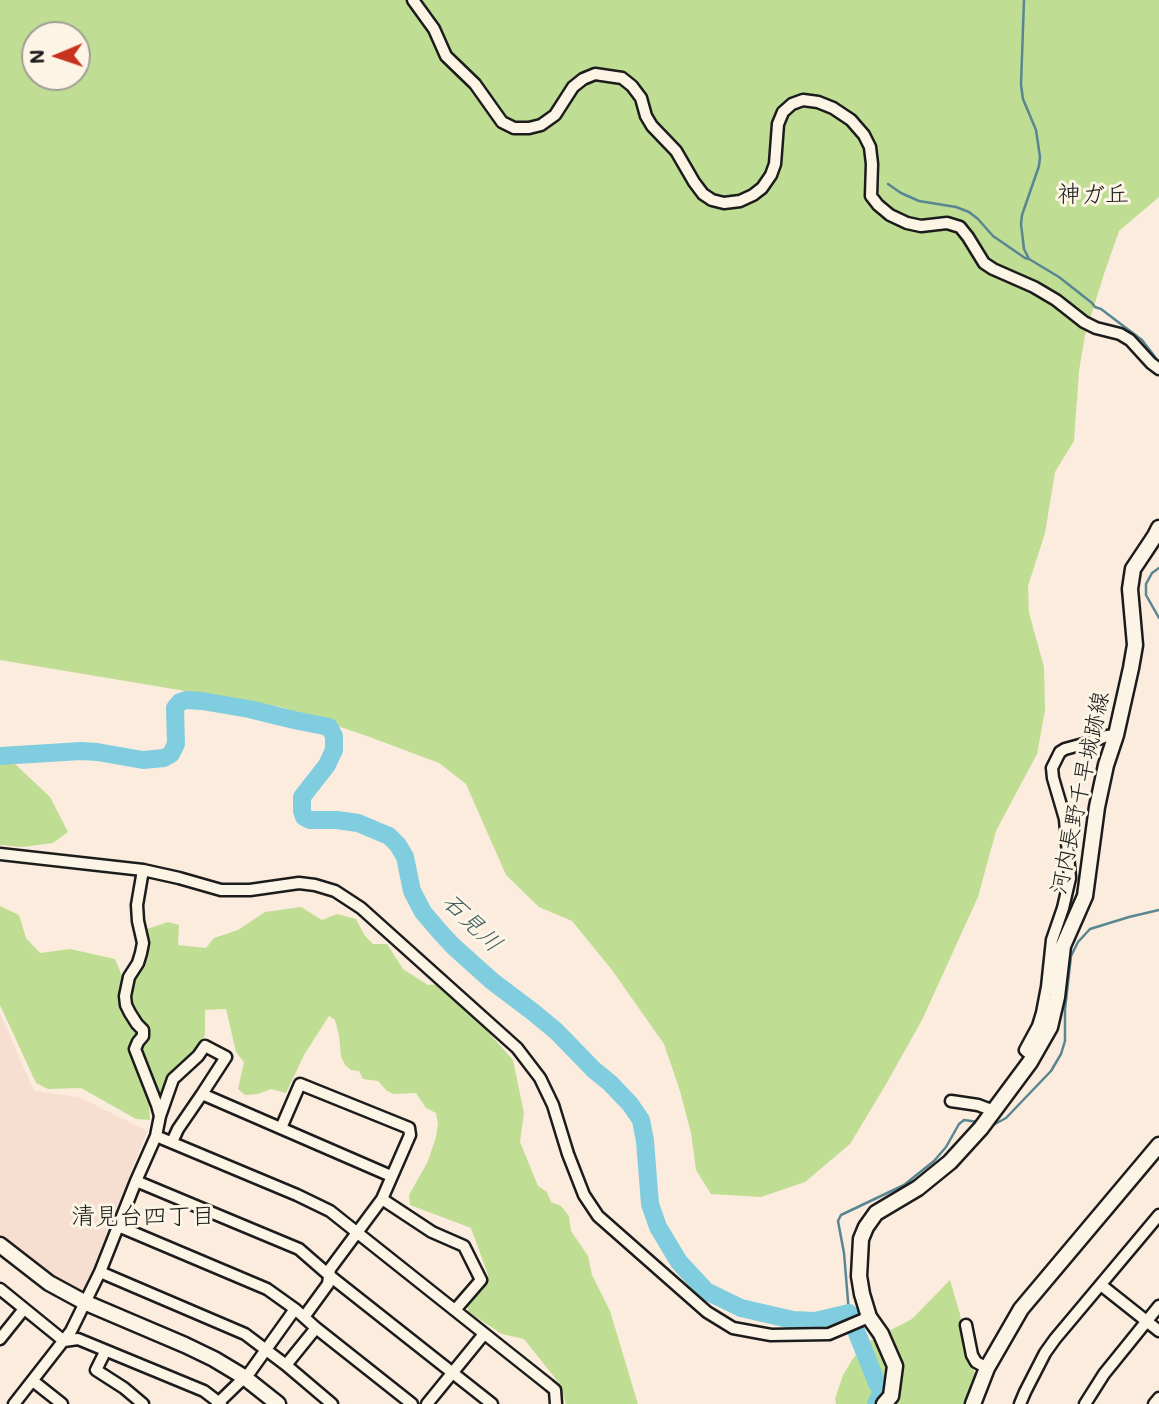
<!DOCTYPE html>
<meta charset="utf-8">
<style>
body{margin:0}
#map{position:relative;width:1159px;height:1404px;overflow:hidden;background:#fbecdd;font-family:Mali,sans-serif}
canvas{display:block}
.north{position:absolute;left:21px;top:21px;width:70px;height:70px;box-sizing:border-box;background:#fcf5e5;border:2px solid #a29e95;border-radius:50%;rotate:268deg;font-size:19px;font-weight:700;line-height:28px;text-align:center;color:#1c1c1c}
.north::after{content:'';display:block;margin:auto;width:24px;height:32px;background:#c8321e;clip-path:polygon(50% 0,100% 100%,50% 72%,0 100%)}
</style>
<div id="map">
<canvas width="1159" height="1404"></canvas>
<div class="north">N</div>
</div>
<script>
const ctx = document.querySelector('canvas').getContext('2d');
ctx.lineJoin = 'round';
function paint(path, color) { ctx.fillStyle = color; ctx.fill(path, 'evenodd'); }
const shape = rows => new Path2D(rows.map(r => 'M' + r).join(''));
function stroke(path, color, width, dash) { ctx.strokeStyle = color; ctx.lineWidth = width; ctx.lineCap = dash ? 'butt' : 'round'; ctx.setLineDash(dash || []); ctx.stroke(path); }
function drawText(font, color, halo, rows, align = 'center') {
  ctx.font = font + ' Mali,"Klee One",sans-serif'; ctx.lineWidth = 6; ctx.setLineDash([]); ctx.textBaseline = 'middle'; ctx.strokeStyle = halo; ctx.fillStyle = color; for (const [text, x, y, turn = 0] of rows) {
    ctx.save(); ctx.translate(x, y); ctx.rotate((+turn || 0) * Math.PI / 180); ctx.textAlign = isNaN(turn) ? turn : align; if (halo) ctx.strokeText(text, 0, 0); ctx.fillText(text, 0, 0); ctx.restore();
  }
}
const built = shape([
 [0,1013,34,1091,79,1097,147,1131,83,1294,54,1281,0,1239]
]);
const green = shape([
 [0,0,1159,0,1159,197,1119,231,1104,274,1085,335,1079,371,1074,441,1055,472,1045,533,1028,586,1029,613,1044,667,1045,710,1037,754,996,831,978,897,922,1020,885,1086,850,1144,805,1182,761,1197,711,1194,696,1170,691,1133,680,1091,664,1044,612,970,572,921,539,907,506,875,466,784,439,763,367,736,281,707,0,660],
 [35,35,77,35,77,77,35,77],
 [0,755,14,763,50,797,68,832,53,843,22,847,0,845],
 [0,906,19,915,26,938,40,953,70,949,115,959,122,976,145,967,149,943,144,934,147,929,168,922,179,925,178,945,206,948,214,938,238,930,265,912,301,907,322,920,337,914,356,919,365,936,373,944,387,944,403,969,428,985,440,984,457,997,513,1060,524,1113,520,1142,538,1186,547,1192,551,1202,561,1206,569,1216,571,1231,588,1256,592,1275,610,1311,638,1404,566,1404,559,1383,524,1339,502,1334,468,1312,468,1305,484,1283,488,1275,471,1228,410,1205,409,1195,428,1161,436,1137,438,1123,436,1113,426,1108,416,1093,393,1094,386,1090,378,1081,363,1079,359,1071,351,1070,345,1065,341,1056,339,1035,335,1020,329,1016,304,1055,286,1093,271,1089,258,1094,245,1095,238,1089,244,1062,236,1052,226,1009,205,1010,205,1035,200,1045,181,1065,168,1076,162,1093,149,1106,150,1120,136,1119,81,1088,48,1089,36,1083,0,1005],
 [950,1280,960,1314,966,1357,975,1373,964,1404,836,1404,835,1399,843,1375,852,1360,864,1344,912,1319]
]);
const stream = shape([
 [1024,0,1021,85,1023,99,1036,130,1040,157,1039,166,1022,215,1021,224,1024,249,1029,259,1059,277,1092,303,1095,307,1101,309,1142,340,1159,362],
 [888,184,901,193,919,201,956,207,969,212,978,219,993,236,1025,258,1029,259],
 [1159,568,1152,573,1146,584,1146,595,1159,618],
 [992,1124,995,1124,1006,1118,1051,1071,1061,1054,1065,1041,1065,1009,1071,956,1078,942,1090,929,1129,917,1159,910],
 [849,1313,844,1253,838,1221,841,1215,904,1185,934,1161,946,1147,959,1124,964,1120,978,1122]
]);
const river = shape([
 [0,756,81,751,97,752,143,760,164,758,171,754,176,744,175,708,180,702,186,700,202,701,249,709,294,720,329,727,334,736,334,750,327,765,302,797,302,811,304,817,310,820,337,820,358,823,389,836,398,845,405,857,412,891,423,912,440,932,453,946,492,981,533,1012,556,1031,594,1070,610,1083,630,1104,641,1120,645,1141,650,1204,658,1227,679,1262,706,1291,741,1308,793,1320,815,1321,849,1313,876,1381,882,1391,876,1404]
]);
const street = shape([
 [413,0,434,29,446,56,475,84,502,122,514,128,529,128,541,125,555,115,573,87,583,79,595,74,622,78,632,86,641,98,646,116,652,126,676,151,694,182,703,194,712,200,724,203,740,201,753,195,762,188,771,175,775,164,778,124,783,112,792,104,803,100,818,102,833,108,851,120,864,135,870,147,872,164,871,196,878,205,890,215,907,223,921,226,947,223,960,227,968,237,984,263,993,269,1034,287,1056,300,1084,322,1096,328,1120,334,1130,340,1151,363,1159,369],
 [0,854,143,870,179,878,221,890,250,890,299,883,315,885,335,891,361,908,517,1048,540,1078,553,1105,568,1154,584,1195,598,1216,707,1312,733,1328,771,1335,829,1334,869,1317],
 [1038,1036,1027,1052,1025,1050,1038,1026,1042,1013,1047,987,1052,940,1063,908,1070,878,1065,819,1053,778,1052,768,1060,752,1065,749,1087,743,1107,736,1116,735],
 [951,1101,978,1105,994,1111],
 [160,1116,173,1079,198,1056,205,1046,226,1057,202,1094],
 [281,1128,300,1084,409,1128,410,1135,382,1199,330,1269,328,1284,304,1317],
 [156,1136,297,1195,330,1211,549,1385,555,1390,556,1404],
 [172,1142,178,1129,202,1094,391,1176],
 [136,1181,299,1249,330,1276,492,1404],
 [382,1199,432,1232,464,1246,481,1280,455,1310],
 [118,1226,267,1289,295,1309,316,1328,412,1404],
 [100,1272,245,1334,286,1365,332,1404],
 [1101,1285,1159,1331],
 [0,1289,64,1341,78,1339,204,1391,221,1404],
 [966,1325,972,1355,976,1362,987,1368],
 [0,1339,24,1309],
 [105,1352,96,1370,124,1388,143,1404],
 [286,1365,316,1328],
 [33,1381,62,1404],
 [14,1404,71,1331,100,1272,136,1181,156,1136,160,1116,157,1105,135,1049,138,1042,143,1036,143,1030,137,1024,130,1013,126,1005,125,996,129,977,138,963,141,953,143,943,138,921,137,905,143,870],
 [217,1404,250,1372,295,1309],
 [427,1404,484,1334],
 [1020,1404,1025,1392,1045,1353,1055,1339,1159,1215],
 [1085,1404,1104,1374,1159,1306],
 [1154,1404,1159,1398]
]);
const secondary = shape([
 [0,1245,49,1283,84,1302,185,1345,214,1359,244,1377,278,1404],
 [884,1404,891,1396,895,1366,881,1334,869,1317,862,1294,859,1276,861,1239,866,1227,876,1213,918,1188,950,1162,981,1128,1030,1062,1050,1027,1057,997,1063,946,1085,896,1097,807,1106,765,1116,735,1131,668,1135,645,1130,589,1133,569,1155,536,1159,528],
 [973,1404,987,1368,1021,1309,1159,1145]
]);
const streetNames = [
 ["河内長野千早城跡線",1080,793,-78]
];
const neighbourhoodNames = [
 ["神ガ丘",1093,195],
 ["清見台四丁目",143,1217]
];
const waterNames = [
 ["石見川",472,923,44]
];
paint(built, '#f6ded0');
paint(green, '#c0dd94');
stroke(stream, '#588691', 2.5);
stroke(river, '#80cddf', 18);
stroke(street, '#1c1c1c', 15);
stroke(secondary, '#1c1c1c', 19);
stroke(street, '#fcf5e5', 10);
stroke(secondary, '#fcf5e5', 14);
drawText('23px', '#1c1c1c', '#fcf5e5', streetNames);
drawText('24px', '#1c1c1c', '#fcf5e5', neighbourhoodNames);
drawText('italic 24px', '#3f5a60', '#fcf5e5', waterNames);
</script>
